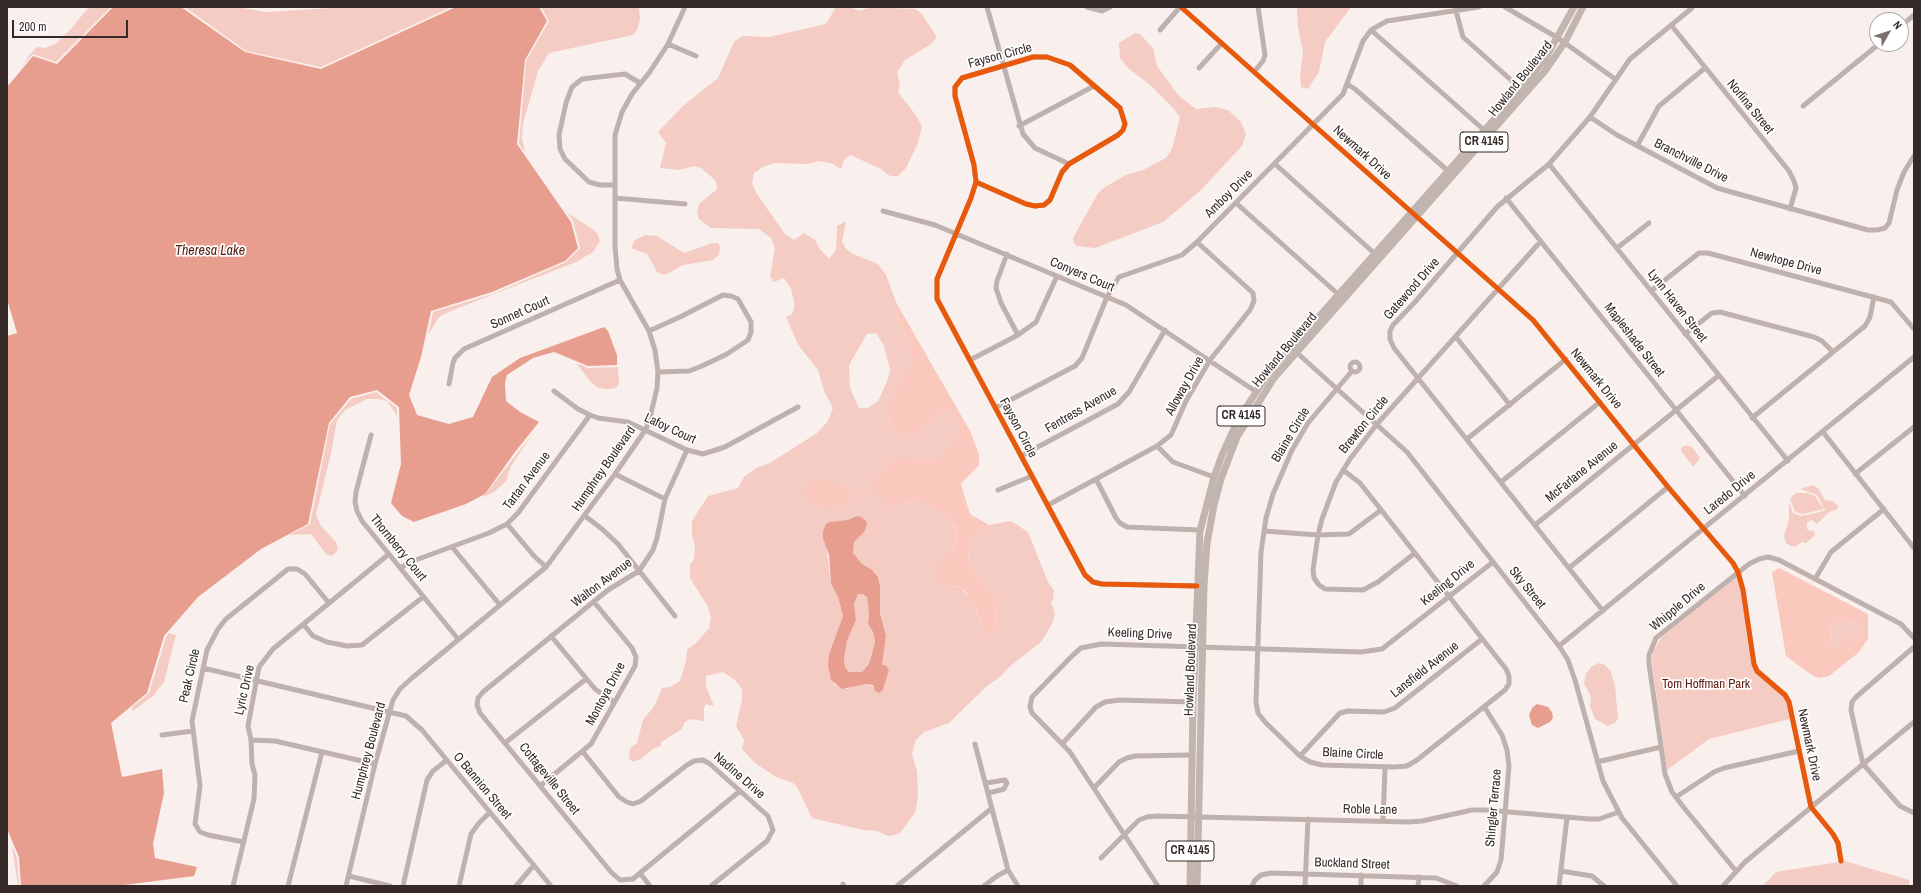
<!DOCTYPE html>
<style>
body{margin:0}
#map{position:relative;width:1921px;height:893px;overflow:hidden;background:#f9f0ed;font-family:"Archivo Narrow",sans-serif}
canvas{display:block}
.frame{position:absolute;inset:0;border:8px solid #352a27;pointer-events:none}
.north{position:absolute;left:1869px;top:12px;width:40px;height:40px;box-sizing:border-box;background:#fff;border:1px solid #aeaaa9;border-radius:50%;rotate:51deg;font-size:11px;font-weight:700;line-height:16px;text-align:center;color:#352a27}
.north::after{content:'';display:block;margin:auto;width:14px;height:18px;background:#7a6f6c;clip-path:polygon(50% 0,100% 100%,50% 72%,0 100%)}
.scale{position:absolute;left:12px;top:20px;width:116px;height:18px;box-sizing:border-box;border:2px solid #352a27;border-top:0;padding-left:5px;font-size:12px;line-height:14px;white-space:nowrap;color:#352a27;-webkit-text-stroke:3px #fff;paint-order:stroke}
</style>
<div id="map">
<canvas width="1921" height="893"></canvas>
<div class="frame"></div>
<div class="north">N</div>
<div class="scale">200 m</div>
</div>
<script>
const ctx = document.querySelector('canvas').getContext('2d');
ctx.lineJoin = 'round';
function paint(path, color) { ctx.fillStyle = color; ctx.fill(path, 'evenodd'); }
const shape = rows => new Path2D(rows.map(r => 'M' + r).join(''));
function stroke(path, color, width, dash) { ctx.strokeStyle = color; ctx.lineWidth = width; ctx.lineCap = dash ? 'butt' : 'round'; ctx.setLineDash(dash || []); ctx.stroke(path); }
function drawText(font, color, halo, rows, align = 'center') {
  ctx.font = font + ' "Archivo Narrow",sans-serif'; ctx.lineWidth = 3.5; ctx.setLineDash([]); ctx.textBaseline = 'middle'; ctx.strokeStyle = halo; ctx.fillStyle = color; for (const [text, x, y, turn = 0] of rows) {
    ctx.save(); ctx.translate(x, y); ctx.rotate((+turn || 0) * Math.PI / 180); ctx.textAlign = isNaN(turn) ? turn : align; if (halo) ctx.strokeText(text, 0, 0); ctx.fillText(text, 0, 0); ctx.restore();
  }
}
const green = shape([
 [89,7,111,7,56,62,33,54,23,65,30,54,37,47,45,48,55,44,69,31],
 [185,7,237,7,266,12,331,8,452,7,321,67,246,51],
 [541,7,639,7,640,18,638,28,633,35,549,53,538,71,523,124,522,138,525,152,519,144,526,61,549,21],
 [836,7,850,7,859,11,873,7,915,9,921,13,937,37,931,44,905,60,897,72,900,85,898,92,915,114,922,126,918,143,906,168,898,176,890,176,881,169,850,155,844,160,841,169,831,163,818,161,807,164,775,163,765,166,754,173,752,184,757,194,785,234,794,240,804,233,815,240,820,249,829,259,836,250,837,226,846,221,842,242,846,249,853,254,878,264,886,275,897,304,898,324,907,336,912,356,911,368,889,413,890,426,894,430,913,435,928,425,940,413,945,412,953,414,959,421,959,428,955,438,941,455,931,461,913,457,892,461,882,470,877,478,907,503,916,500,937,510,948,518,956,529,955,546,950,551,950,586,959,587,972,599,984,631,997,628,995,603,993,595,969,564,968,554,972,539,983,529,989,525,1011,521,1028,532,1048,582,1054,590,1053,600,1051,602,1055,614,1052,624,1041,642,1009,667,1001,676,987,686,949,723,924,732,916,740,912,754,917,771,918,797,915,813,899,834,888,836,877,831,863,830,812,818,797,787,793,783,776,777,755,763,742,749,744,740,736,726,742,700,742,689,735,680,723,672,706,676,706,686,714,706,706,704,704,708,704,721,690,719,685,722,682,729,661,742,661,746,654,748,641,759,633,762,629,758,630,748,637,743,643,720,655,705,662,688,670,687,680,681,686,661,687,650,697,642,709,628,711,618,708,607,690,578,690,565,694,559,695,547,692,535,692,521,708,496,738,488,744,477,749,473,756,468,770,463,817,433,828,421,833,408,824,391,818,370,799,346,787,320,786,317,792,314,794,309,794,301,791,289,784,278,774,282,770,277,775,248,771,238,759,229,711,228,699,219,697,213,699,204,717,189,716,181,701,168,694,166,679,170,660,168,666,143,658,132,684,105,718,78,734,42,742,36,769,37,826,24],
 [876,333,884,346,890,370,888,379,878,401,868,408,859,408,850,388,849,365,867,334],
 [857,516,864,532,854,542,853,553,862,564,878,577,880,586,880,613,886,636,882,665,889,671,883,690,866,684,857,685,847,689,835,685,829,674,829,654,843,616,838,597,831,584,826,544,842,521],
 [1297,7,1351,7,1325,42,1319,72,1308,89,1301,87,1300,75,1303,52,1298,27],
 [1135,33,1140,34,1153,48,1157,66,1179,96,1196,109,1215,107,1228,110,1241,122,1246,134,1242,146,1201,190,1163,222,1095,248,1077,246,1074,243,1073,238,1098,193,1105,187,1126,175,1143,170,1166,158,1172,149,1180,117,1173,108,1149,84,1129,69,1120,58,1119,43],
 [568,213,594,230,598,235,600,241,593,252,576,262,451,311,439,317,428,335,433,312,493,294,566,262,580,248,573,221],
 [645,235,657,236,684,253,712,243,718,243,720,247,719,254,713,260,683,265,665,275,657,272,647,254,631,248,635,240],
 [576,363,588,368,618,367,619,383,616,388,607,389,598,388,590,381],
 [376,392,397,408,397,416,387,401,378,399,367,399,345,410,337,420,331,453,316,515,321,526,336,542,338,550,332,556,326,554,311,534,290,535,310,524,330,424,351,399],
 [534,432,511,466,506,481,494,492,483,497],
 [1686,445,1692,447,1700,458,1693,467,1681,451,1681,448],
 [1812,485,1818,488,1825,500,1832,501,1838,506,1838,509,1829,512,1817,524,1812,520,1807,522,1807,529,1810,531,1814,530,1815,535,1806,543,1802,542,1795,547,1791,546,1786,543,1784,536,1789,519,1789,502,1793,513,1800,516,1813,514,1825,510,1817,495,1800,489],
 [1797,493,1808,493,1815,496,1824,509,1803,514,1795,512,1790,499,1792,496],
 [1735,578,1737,578,1741,592,1751,663,1757,673,1783,695,1788,707,1790,719,1709,739,1667,770,1652,664,1653,651,1662,637],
 [858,594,863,594,867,597,869,615,868,624,873,632,875,642,869,664,862,672,849,672,845,667,844,659,847,641,856,620,854,604],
 [1840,619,1850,623,1857,622,1865,631,1861,635,1835,649,1830,646,1832,635,1830,627,1832,623],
 [169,633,176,635,164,682,154,695,133,711,131,708,149,693,166,637],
 [1599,663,1605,665,1611,672,1615,686,1618,719,1615,723,1608,726,1595,719,1590,706,1591,697,1584,683,1586,674,1592,666],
 [12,845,17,858,19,886,18,886],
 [1845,861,1909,880,1909,886,1763,886,1776,872]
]);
const forest = shape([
 [897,304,970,431,979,454,979,465,961,484,970,514,989,525,983,529,972,539,968,554,969,564,993,595,995,603,997,628,992,635,984,631,977,611,966,592,959,587,939,584,938,575,940,564,955,546,956,528,948,518,937,510,916,500,893,506,878,496,875,489,877,478,882,470,892,461,902,458,913,457,931,461,941,455,947,448,955,438,959,428,959,421,953,414,945,412,940,413,928,425,913,435,894,430,890,426,889,413,892,401,899,384,911,368,912,356,907,336,898,324],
 [820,479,848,488,850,499,846,503,831,509,815,504,802,492,810,481],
 [1779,568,1868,614,1868,639,1858,653,1829,676,1819,678,1813,676,1786,656,1772,572],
 [1840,619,1848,623,1857,622,1865,631,1861,635,1852,638,1835,649,1830,646,1832,635,1830,627,1832,623]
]);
const water = shape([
 [113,7,181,7,245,52,321,69,456,7,539,7,547,21,525,60,517,144,571,222,578,248,565,261,492,292,431,311,421,357,409,395,417,415,449,424,473,417,492,377,520,358,604,327,608,331,617,355,617,365,588,366,554,352,533,358,507,375,505,383,506,401,520,412,539,422,515,452,485,494,466,504,414,522,402,516,391,503,401,464,399,407,377,390,350,397,329,423,308,524,261,549,198,597,164,636,147,693,111,723,122,777,162,769,164,793,153,844,155,858,197,867,194,876,117,886,21,886,19,857,7,829,7,336,17,333,7,299,7,87,33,56,57,64],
 [857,516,861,517,866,521,867,525,864,532,854,542,853,553,862,564,872,570,878,577,880,586,880,613,886,636,882,665,885,665,889,670,883,690,879,693,875,691,873,685,866,684,842,689,831,680,828,666,829,654,843,616,838,597,831,584,829,555,823,538,823,532,826,524,830,522,847,520],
 [858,594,863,594,867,597,869,615,868,624,873,632,875,642,869,664,862,672,849,672,845,667,844,659,847,641,856,620,854,604],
 [1537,704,1548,707,1552,712,1553,718,1550,722,1538,728,1532,725,1529,715,1532,708]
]);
const minor = shape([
 [987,7,1023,134,1035,148,1069,164],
 [1087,7,1102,11,1110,7],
 [1181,7,1533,320,1668,487,1733,563,1738,572,1743,590,1754,664,1757,671,1785,695,1789,702,1811,807,1833,834,1838,843,1841,861],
 [1505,7,1558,38,1615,79],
 [1456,11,1463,37,1521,89],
 [1671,25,1789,171,1794,181,1796,188,1790,209],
 [1901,26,1914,15],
 [1160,30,1180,7],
 [1371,30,1484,130],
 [668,44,696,56],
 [1199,68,1222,43],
 [1254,72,1263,61,1265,55,1258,7],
 [1347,84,1355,89,1448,171],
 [1803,106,1879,44],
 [1590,117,1617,135,1717,188,1868,230,1877,230,1885,228,1889,223,1897,190,1904,172,1914,156],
 [1019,126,1094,86],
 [1637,146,1659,106,1705,68],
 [1275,164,1374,253],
 [1549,164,1788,461],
 [976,182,1026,204,1035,206,1044,205,1050,200,1062,172,1069,164,1118,135,1123,130,1125,124,1120,108,1070,65,1047,57,1033,57,962,78,955,87,955,96,974,165,976,182,971,198,937,279,937,299,1085,575,1093,582,1102,584,1197,586],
 [615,185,600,185,589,182,565,159,560,149,559,135,566,103,572,87,582,79,625,74,640,83],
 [615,198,685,204],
 [1506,198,1745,496],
 [1236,203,1338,294],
 [883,211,935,225,1126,305,1255,391],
 [1617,248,1649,223],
 [1007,254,997,281,996,288,1001,303,1018,335],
 [1651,291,1699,253,1708,253,1891,302,1914,329],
 [649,331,680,317,723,295,731,296,738,299,751,322,751,332,748,340,727,354,702,366,689,371,658,372],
 [1685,334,1712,313,1720,312,1814,337,1822,341,1833,352],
 [1456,337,1510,405],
 [1295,351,1407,452,1559,646,1568,660,1575,680,1603,781,1622,818,1677,886],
 [970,360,1018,335,1036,322,1057,276],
 '1350 367a5 5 0 1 1 10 0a5 5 0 1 1-10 0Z',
 [449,384,453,363,455,358,464,349,620,280],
 [554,391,578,409,590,415,598,418,628,422,687,450,703,454,725,447,798,407],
 [995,408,1075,366,1082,358,1107,297,1119,277,1182,255,1197,242,1343,94,1363,41,1371,30,1387,21,1479,7],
 [1752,418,1865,326,1870,317,1874,297],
 [1823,432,1914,548],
 [371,435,356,492,355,502,357,511,362,521,458,639],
 [1467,439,1566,359],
 [1157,446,1173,462,1214,477],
 [687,450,665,499,657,538,653,550,639,571,608,590,483,692,478,698,477,705,480,713,611,872,620,880,633,879,640,873,740,791],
 [1021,456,1118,404,1129,392,1165,330],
 [1343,470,1360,483,1506,669,1509,676,1509,684,1505,690,1417,760,1407,766,1395,767,1322,765,1310,762,1300,756,1265,722,1258,713,1256,702,1261,552,1266,518,1273,494,1292,450,1308,423,1352,371],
 [615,474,665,499],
 [1855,474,1914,427],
 [1096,479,1116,518,1120,523,1127,527,1200,530],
 [1501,482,1600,402],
 [998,490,1032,476],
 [1048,505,1157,446,1171,435,1186,401,1210,360,1250,310,1254,301,1253,293,1197,242],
 [585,516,602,529,618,544,675,616],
 [507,524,534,556,546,567],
 [1535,525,1718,376],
 [1264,531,1318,535,1349,534,1381,510],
 [452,547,500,605],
 [1415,553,1378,582,1363,590,1325,589,1319,585,1314,578,1313,570,1318,535,1322,519,1336,482,1350,459,1377,424,1541,241],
 [400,568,413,561,489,533,507,524,518,513,590,415],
 [1569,568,1668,487],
 [1815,579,1831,552,1884,509],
 [1603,611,1394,348,1390,339,1390,331,1393,325,1415,302,1497,207,1549,164,1590,117,1630,59,1692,8],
 [304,625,313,636,327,642,347,646,362,645,423,597],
 [551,636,595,689,614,702],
 [1559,646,1914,357],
 [1914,647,1856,697,1852,702,1851,710,1863,764,1900,806,1914,813],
 [203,668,406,716,422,730,551,886],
 [162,735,193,731],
 [251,740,275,741,375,764],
 [505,743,586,679],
 [975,744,1008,870,1018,886],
 [1062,744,1096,707,1105,702,1119,700,1193,702],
 [583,752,619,797,627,802,633,804,641,801,687,765,694,761,703,760,710,764,768,816,773,830,767,841,711,886],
 [1300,756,1340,713,1348,711,1384,712,1395,708,1482,639],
 [1597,762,1661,747],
 [986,783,1005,780,1007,783,1004,789,989,793],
 [540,786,591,744,635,666,636,657,632,648,594,602],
 [1094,788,1119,762,1127,758,1135,756,1192,755],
 [1676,797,1714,772,1724,768,1799,751],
 [1383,821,1385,767],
 [244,842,208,835,200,832,195,824,200,786,192,721,207,650,218,629,226,619,288,569,297,569,305,574,329,603],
 [1101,858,1139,820,1147,817,1157,816,1408,822,1422,821,1472,810,1487,810,1589,819,1599,819,1619,812],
 [1561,871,1592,876,1604,886],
 [1736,871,1685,809,1672,792,1665,774,1649,664,1649,655,1656,638,1749,564,1759,559,1768,557,1779,560,1901,624,1914,638],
 [640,873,650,886],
 [349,876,390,886],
 [843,884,844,886],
 [233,886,254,799,255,775,252,764,251,740,248,726,259,667,273,649,389,554],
 [288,886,322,752],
 [346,886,375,764,393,700,400,689,412,678,546,567,615,474,646,429,650,418,657,388,658,372,655,350,649,331,620,280,617,269,615,246,615,135,622,112,632,94,649,73,668,44,685,7],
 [403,886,427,780,433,771,447,760],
 [459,886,471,834,479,823,490,812],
 [516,886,534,865],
 [897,886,992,808],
 [984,886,997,876,1008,870],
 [1158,886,1070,752,1032,713,1030,707,1032,697,1073,655,1081,648,1101,644,1361,652,1382,649,1493,562],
 [1252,886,1255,880,1261,875,1271,873,1436,878,1457,886],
 [1305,886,1308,819],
 [1361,886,1361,875],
 [1418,886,1419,877],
 [1484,886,1497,872,1501,860,1509,766,1507,750,1502,735,1485,708],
 [1559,886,1567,818],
 [1723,886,1745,862,1914,722]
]);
const major = shape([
 [1190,886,1193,702,1200,531,1214,477,1222,455,1238,420,1268,374,1521,89,1545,59,1574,7],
 [1197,886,1204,586,1207,543,1214,505,1221,479,1237,437,1274,378,1545,71,1565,42,1583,7]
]);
const cycleway = shape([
 [1181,7,1533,320,1668,487,1733,563,1738,572,1743,590,1754,664,1757,671,1785,695,1789,702,1811,807,1833,834,1838,843,1841,861],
 [976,182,1026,204,1035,206,1044,205,1050,200,1062,172,1069,164,1118,135,1123,130,1125,124,1120,108,1070,65,1047,57,1033,57,962,78,955,87,955,96,974,165,976,182,971,198,937,279,937,299,1085,575,1093,582,1102,584,1197,586]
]);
const shields = [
 [1484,142,48],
 [1241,416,48],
 [1190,851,48]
];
const shieldNames = [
 ["CR 4145",1484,142],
 ["CR 4145",1241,416],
 ["CR 4145",1190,851]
];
const streetNames = [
 ["Fayson Circle",1000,56,-15],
 ["Howland Boulevard",1521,79,-51],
 ["Norlina Street",1750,107,51],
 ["Newmark Drive",1362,153,42],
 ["Branchville Drive",1691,161,27],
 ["Amboy Drive",1229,194,-45],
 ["Newhope Drive",1786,262,15],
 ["Conyers Court",1082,275,23],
 ["Gatewood Drive",1412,289,-49],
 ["Lynn Haven Street",1677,306,52],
 ["Sonnet Court",520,313,-24],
 ["Mapleshade Street",1634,340,52],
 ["Howland Boulevard",1285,350,-50],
 ["Newmark Drive",1596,379,51],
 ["Alloway Drive",1185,386,-61],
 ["Fentress Avenue",1081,410,-30],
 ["Brewton Circle",1364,425,-51],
 ["Fayson Circle",1018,428,62],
 ["Lafoy Court",670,429,25],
 ["Blaine Circle",1291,435,-59],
 ["Humphrey Boulevard",604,469,-55],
 ["McFarlane Avenue",1582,472,-39],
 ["Tartan Avenue",527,481,-53],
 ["Laredo Drive",1730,493,-39],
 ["Thornberry Court",398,548,51],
 ["Walton Avenue",602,583,-37],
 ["Keeling Drive",1448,583,-39],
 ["Sky Street",1527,588,51],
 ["Whipple Drive",1678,607,-40],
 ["Keeling Drive",1140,634,2],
 ["Howland Boulevard",1191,670,-88],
 ["Lansfield Avenue",1425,670,-38],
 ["Peak Circle",190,676,-77],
 ["Lyric Drive",245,690,-77],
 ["Montoya Drive",606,694,-62],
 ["Newmark Drive",1809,745,78],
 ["Humphrey Boulevard",369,751,-75],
 ["Blaine Circle",1353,754,3],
 ["Nadine Drive",739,776,41],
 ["Cottageville Street",549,779,51],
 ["O Bannion Street",482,786,50],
 ["Shingler Terrace",1494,808,-85],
 ["Roble Lane",1370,810,1],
 ["Buckland Street",1352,864,2]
];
const parkNames = [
 ["Tom Hoffman Park",1706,685]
];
const waterNames = [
 ["Theresa Lake",210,251]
];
paint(green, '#f4ccc3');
paint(forest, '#fac8bc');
paint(water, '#e79e8e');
stroke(minor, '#bfb1ad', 5);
stroke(major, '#c2b4af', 7);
stroke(cycleway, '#e8590c', 5);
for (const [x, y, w] of shields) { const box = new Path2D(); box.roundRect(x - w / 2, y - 10, w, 20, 3); ctx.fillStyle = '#fff'; ctx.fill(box); stroke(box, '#352a27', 1); }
drawText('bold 12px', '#352a27', null, shieldNames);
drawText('13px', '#352a27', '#fff', streetNames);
drawText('13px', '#5b1b0f', '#fff', parkNames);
drawText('italic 14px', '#5b1c0f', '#fff', waterNames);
</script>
